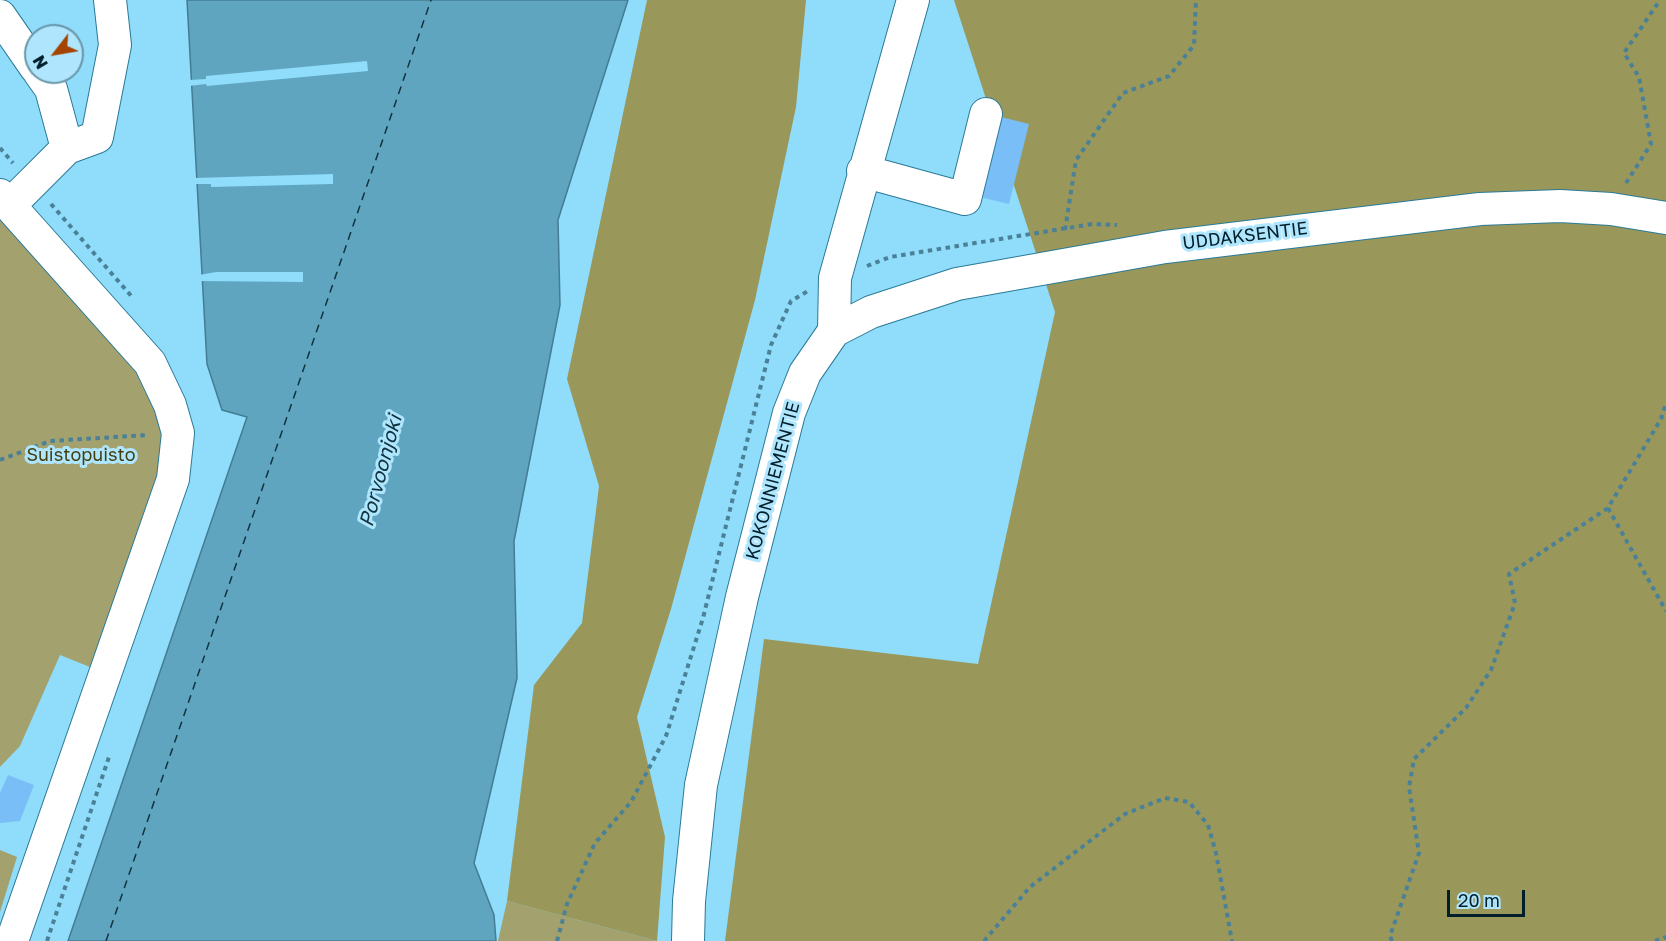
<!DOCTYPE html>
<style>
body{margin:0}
#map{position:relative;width:1666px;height:941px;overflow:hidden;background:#8fdcfb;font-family:"Golos Text",sans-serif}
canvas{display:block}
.north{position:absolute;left:24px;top:24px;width:60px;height:60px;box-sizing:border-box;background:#afe6fd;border:2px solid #6996a9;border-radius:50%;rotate:239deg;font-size:16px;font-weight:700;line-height:24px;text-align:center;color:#001f2a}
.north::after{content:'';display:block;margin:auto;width:21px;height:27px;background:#a54400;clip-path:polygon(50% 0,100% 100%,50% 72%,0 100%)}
.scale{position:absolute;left:1447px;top:890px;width:78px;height:27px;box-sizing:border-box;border:3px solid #001f2a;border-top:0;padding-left:8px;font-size:18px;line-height:21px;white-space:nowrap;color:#001f2a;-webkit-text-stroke:4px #afe6fd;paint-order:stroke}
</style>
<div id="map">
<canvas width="1666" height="941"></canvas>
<div class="north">N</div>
<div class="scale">20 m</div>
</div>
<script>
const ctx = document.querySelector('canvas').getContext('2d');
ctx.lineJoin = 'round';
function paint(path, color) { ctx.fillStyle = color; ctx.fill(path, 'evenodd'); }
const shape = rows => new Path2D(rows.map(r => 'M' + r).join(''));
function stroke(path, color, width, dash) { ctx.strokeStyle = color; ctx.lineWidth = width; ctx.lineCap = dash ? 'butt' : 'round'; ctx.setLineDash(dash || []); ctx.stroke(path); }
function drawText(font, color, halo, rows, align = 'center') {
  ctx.font = font + ' "Golos Text",sans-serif'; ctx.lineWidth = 6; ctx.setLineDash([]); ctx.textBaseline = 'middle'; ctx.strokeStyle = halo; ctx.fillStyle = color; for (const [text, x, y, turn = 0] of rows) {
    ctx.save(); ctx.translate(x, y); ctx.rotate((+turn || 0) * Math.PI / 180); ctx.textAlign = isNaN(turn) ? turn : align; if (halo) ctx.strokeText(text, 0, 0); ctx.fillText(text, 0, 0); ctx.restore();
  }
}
const green = shape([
 [0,212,123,348,156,401,160,421,163,469,90,667,60,655,20,746,0,767],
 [0,850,17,857,0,912],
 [507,901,657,941,498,941]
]);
const forest = shape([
 [647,0,806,0,796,107,755,300,671,609,637,717,665,837,657,941,507,901,534,685,582,623,599,486,567,379],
 [954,0,1666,0,1666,941,725,941,764,639,978,664,1055,312]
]);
const water = shape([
 [187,0,628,0,558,220,560,305,514,541,517,678,474,863,494,915,496,941,68,941,247,417,222,410,207,364,187,0]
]);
const pier = shape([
 [367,61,368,71,207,86,206,84,189,86,189,80,206,79,206,76],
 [333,174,333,184,211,187,211,184,194,184,194,178],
 [216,272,303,272,303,282,199,281,199,275]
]);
const ferry = shape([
 [106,941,431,0]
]);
const building = shape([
 [997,116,1029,124,1009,204,976,196],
 [8,775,34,785,20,821,0,823,0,793]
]);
const path = shape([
 [0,148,13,163],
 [1626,183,1651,144,1639,77,1624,53,1660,0],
 [51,204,133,298],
 [1065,230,1076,160,1123,93,1169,76,1194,45,1196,0],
 [867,266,890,257,1092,224,1117,225],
 [0,460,50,441,148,435],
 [1608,508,1666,611],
 [47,941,110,754],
 [557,941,567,904,595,843,631,802,666,736,703,618,771,345,791,301,808,291],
 [984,941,1030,887,1125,814,1165,798,1189,802,1208,825,1216,853,1232,941],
 [1392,941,1390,936,1419,853,1409,787,1414,759,1466,708,1491,670,1515,603,1509,574,1608,508,1661,419,1666,403],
 [1655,941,1666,937]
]);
const minor = shape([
 [0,16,36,68],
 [39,72,51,89,67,148],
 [863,171,965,199,986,114],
 [0,195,150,363,170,405,178,433,173,479,12,941],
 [10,205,67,148,97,137,115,45,110,0],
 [834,331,871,312,957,284,1165,247,1480,209,1560,206,1611,209,1666,218],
 [688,941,689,901,701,785,742,597,789,413,805,373,834,331,835,278,913,0]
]);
const streetNames = [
 ["UDDAKSENTIE",1245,236,-7],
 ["KOKONNIEMENTIE",773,481,-75]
];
const parkNames = [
 ["Suistopuisto",81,455]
];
const waterNames = [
 ["Porvoonjoki",381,471,-75]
];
paint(green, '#a3a16e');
paint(forest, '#9a975b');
paint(water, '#5fa5c0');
stroke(water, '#427d93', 1.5);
paint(pier, '#8fdcfb');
stroke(ferry, '#11333f', 1.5, [8, 6]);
paint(building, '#7abef8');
stroke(minor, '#2b7a96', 34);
stroke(path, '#4a8197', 4, [4.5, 4.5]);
stroke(minor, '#fff', 32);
drawText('18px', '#001f2a', '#afe6fd', streetNames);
drawText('18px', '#433f0f', '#afe6fd', parkNames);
drawText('italic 20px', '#11333f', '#afe6fd', waterNames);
</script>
